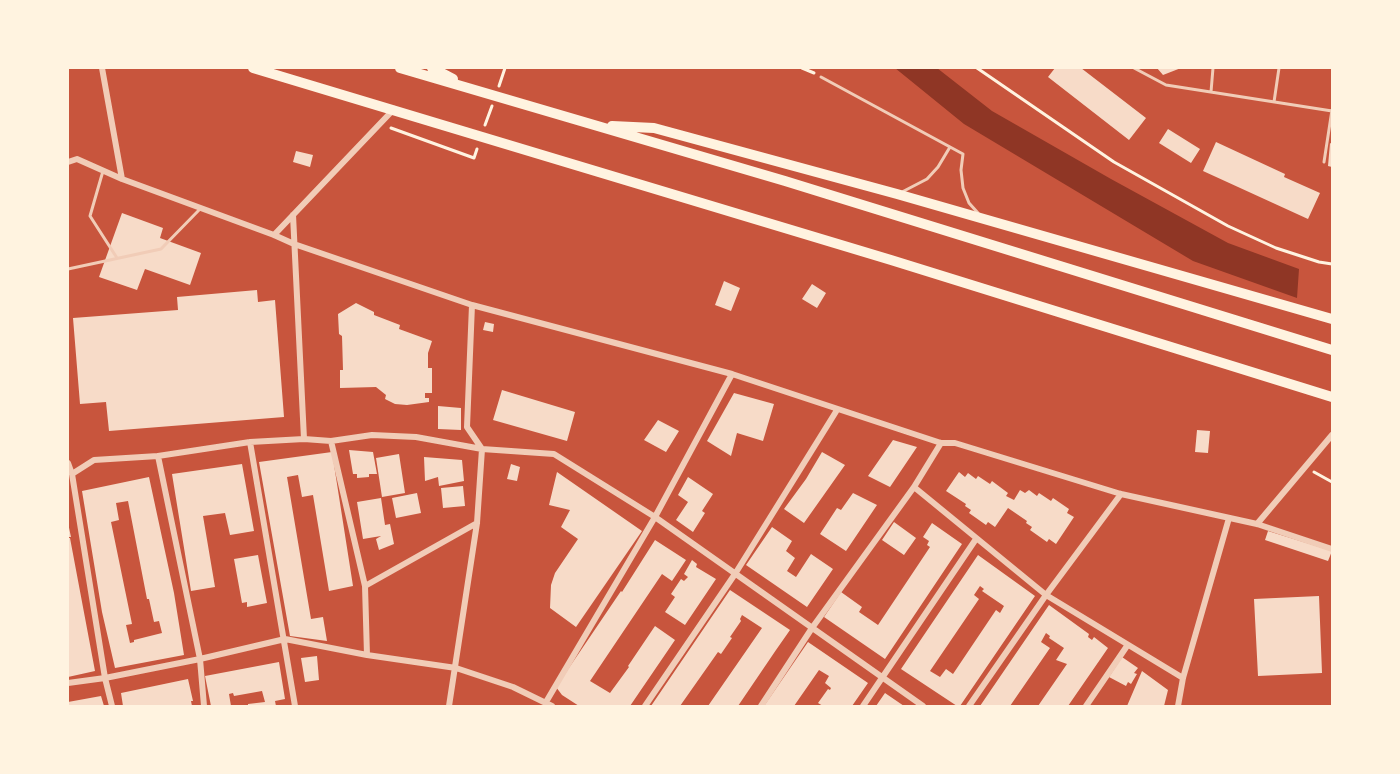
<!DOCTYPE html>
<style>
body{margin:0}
#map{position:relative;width:1400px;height:774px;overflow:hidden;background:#c8553d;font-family:Cabin,sans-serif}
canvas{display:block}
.frame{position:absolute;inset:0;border:69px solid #fff3e0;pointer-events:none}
</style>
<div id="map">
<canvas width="1400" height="774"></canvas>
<div class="frame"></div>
</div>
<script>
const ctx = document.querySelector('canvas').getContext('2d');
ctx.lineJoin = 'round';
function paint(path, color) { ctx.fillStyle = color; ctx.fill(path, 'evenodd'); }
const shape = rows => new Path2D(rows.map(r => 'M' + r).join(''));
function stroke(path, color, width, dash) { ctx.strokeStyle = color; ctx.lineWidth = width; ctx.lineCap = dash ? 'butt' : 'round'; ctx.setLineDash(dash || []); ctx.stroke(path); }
const water = shape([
 [895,68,937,68,992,111,1111,179,1228,243,1299,269,1297,298,1193,261,964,124]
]);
const building = shape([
 [1055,68,1081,68,1146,118,1129,140,1048,77],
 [1157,68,1181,68,1163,75],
 [1168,129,1200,149,1191,163,1159,143],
 [1216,142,1285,174,1284,177,1320,193,1308,219,1203,171],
 [1330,143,1332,144,1332,167,1328,166],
 [296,151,313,155,310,167,293,162],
 [122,213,163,228,160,238,201,253,190,285,145,269,137,290,99,277],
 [724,281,740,288,731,311,715,305],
 [812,284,826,293,817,308,802,299],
 [257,290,258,302,275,300,284,417,109,431,106,402,80,404,73,318,178,310,177,297],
 [356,303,374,312,374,315,400,325,399,329,432,341,428,353,428,368,432,368,432,393,425,393,425,398,429,398,429,402,407,405,395,404,385,399,386,395,376,387,340,388,340,370,343,370,342,336,339,334,338,314],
 [485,322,494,324,493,332,483,330],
 [502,390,575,412,567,441,493,420],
 [734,393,774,404,763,441,737,433,731,456,707,441],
 [438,406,461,408,461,430,438,429],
 [658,420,679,431,666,452,644,440],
 [1197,430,1210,431,1208,453,1195,452],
 [893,440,917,447,890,487,868,476],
 [349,450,373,452,377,474,369,474,369,477,357,478,357,474,353,474],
 [332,452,353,586,329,591,313,495,302,497,298,475,287,477,311,619,323,617,327,641,290,636,259,462],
 [822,452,845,465,804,523,784,509,806,479],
 [399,454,405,493,382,497,376,458],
 [424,457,462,460,464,481,439,486,438,477,425,481],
 [242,464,254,531,230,535,225,513,203,516,215,587,191,591,172,474],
 [511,464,520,467,517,481,507,479],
 [557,472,642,531,576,627,550,608,551,585,555,573,578,539,561,527,570,510,549,505],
 [959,472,965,477,968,473,976,479,978,476,990,484,992,481,1008,493,1006,496,1014,500,1020,490,1025,493,1029,490,1037,496,1039,493,1051,501,1053,498,1069,509,1067,513,1074,517,1056,544,1049,539,1047,542,1030,530,1032,527,1026,523,1027,521,1008,508,995,527,988,522,986,525,969,513,971,510,965,506,966,504,946,491],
 [149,477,174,593,184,655,115,668,102,612,82,491],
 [128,501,147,599,149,599,154,622,159,621,162,633,134,640,134,642,130,643,126,625,132,624,111,522,119,520,116,503],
 [688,477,713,494,702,511,705,513,693,532,676,520,688,502,678,495],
 [463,486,465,506,443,508,441,488],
 [417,493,421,513,396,518,392,498],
 [853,493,877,505,846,551,820,534,837,508,841,510],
 [381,498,385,525,390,524,394,544,379,550,376,539,381,536,363,539,357,502],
 [894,522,916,538,904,555,882,540],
 [68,523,71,537,68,537],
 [932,523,962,544,885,659,824,617,841,592,862,607,859,612,878,625,930,547,927,545,929,541,923,537],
 [772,527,792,541,786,551,795,558,787,571,796,577,811,554,833,569,807,607,746,565],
 [1268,531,1332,551,1328,561,1265,540],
 [68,538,70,538,95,671,68,677],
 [655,540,686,560,672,581,662,574,590,681,610,693,629,667,628,666,655,626,675,640,630,706,579,706,562,695,556,687,621,591,622,592],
 [258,555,267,603,247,607,247,602,242,603,234,559],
 [978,555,1035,596,960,706,957,706,901,669],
 [980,586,984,589,982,591,1004,606,1000,613,996,610,953,674,946,669,940,677,930,671,979,599,974,595],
 [692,560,697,564,696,567,716,579,685,625,665,612,675,597,671,594,681,579,684,581,688,577,684,574],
 [730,590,790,630,776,650,738,706,708,706,762,628,742,615,740,619,741,621,730,637,732,638,721,654,718,652,680,706,651,706],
 [1319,596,1322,673,1258,676,1254,599],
 [1049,605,1089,634,1088,637,1092,640,1094,637,1108,648,1068,706,1038,706,1067,664,1056,660,1064,648,1049,638,1050,636,1046,633,1041,642,1050,648,1010,706,980,706],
 [808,642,868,683,852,706,823,706,818,703,828,689,830,690,831,688,825,683,829,676,819,670,794,706,764,706],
 [317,656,319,680,305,682,301,658],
 [1122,657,1138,668,1134,673,1137,674,1131,684,1128,682,1126,686,1109,677],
 [279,662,285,699,275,701,276,706,248,706,248,704,265,702,262,691,234,696,233,693,229,694,231,706,211,706,205,676],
 [1142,671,1168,690,1164,706,1127,706],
 [188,679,193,701,191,701,192,706,123,706,121,693],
 [885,693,904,706,876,706],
 [101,696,104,706,68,706,68,702]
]);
const path = shape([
 [802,68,814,73],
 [977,68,1114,162,1228,226,1276,248,1319,262,1332,264],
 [499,86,505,68],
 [485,125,492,106],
 [391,128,474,158,477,149],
 [1314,472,1332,482]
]);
const service = shape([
 [1134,68,1166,85,1332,111],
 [821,77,963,154,961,170,963,188,969,203,978,213],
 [1211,92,1213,68],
 [1274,102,1279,68],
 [1324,162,1332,110],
 [103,171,90,216,117,258],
 [902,192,927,179,938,167,950,147],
 [68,269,161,249,200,209]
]);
const minor = shape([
 [102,68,122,179],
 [68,162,77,159,122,179,274,235,294,244,472,305,732,374,941,443,955,443,1121,494,1257,524,1332,549],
 [293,215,304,439],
 [274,235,394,109],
 [472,305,467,427,482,449],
 [331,441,365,586,367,655],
 [250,442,295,706],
 [158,456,200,659,204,706],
 [68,463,72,474,105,678,112,706],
 [68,469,72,474,94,460,158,456,250,442,304,439,331,441,372,435,416,437,482,449,554,454,655,517,923,706],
 [914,487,1046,595,1183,678],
 [1257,524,1332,435],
 [365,586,477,523],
 [68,683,105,678,200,659,285,639,367,655,456,668,513,687,552,706],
 [546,702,655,517,732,374],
 [449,706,477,523,482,449],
 [645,706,735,574,837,410],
 [761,706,812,628,914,487,941,443],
 [863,706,976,539],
 [969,706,1046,595,1121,494],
 [1086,706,1127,646],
 [1178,706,1183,678,1229,518]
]);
const trunk = shape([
 [253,68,891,260,1332,397],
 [400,68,785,181,1332,350],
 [432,68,453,79],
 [612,126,654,128,897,194,1332,319]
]);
paint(water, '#8f3625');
paint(building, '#f7dbc8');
stroke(path, '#fff3e0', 3);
stroke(service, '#f1ccb7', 3);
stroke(minor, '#f1ccb7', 6);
stroke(trunk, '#fff3e0', 10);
</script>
